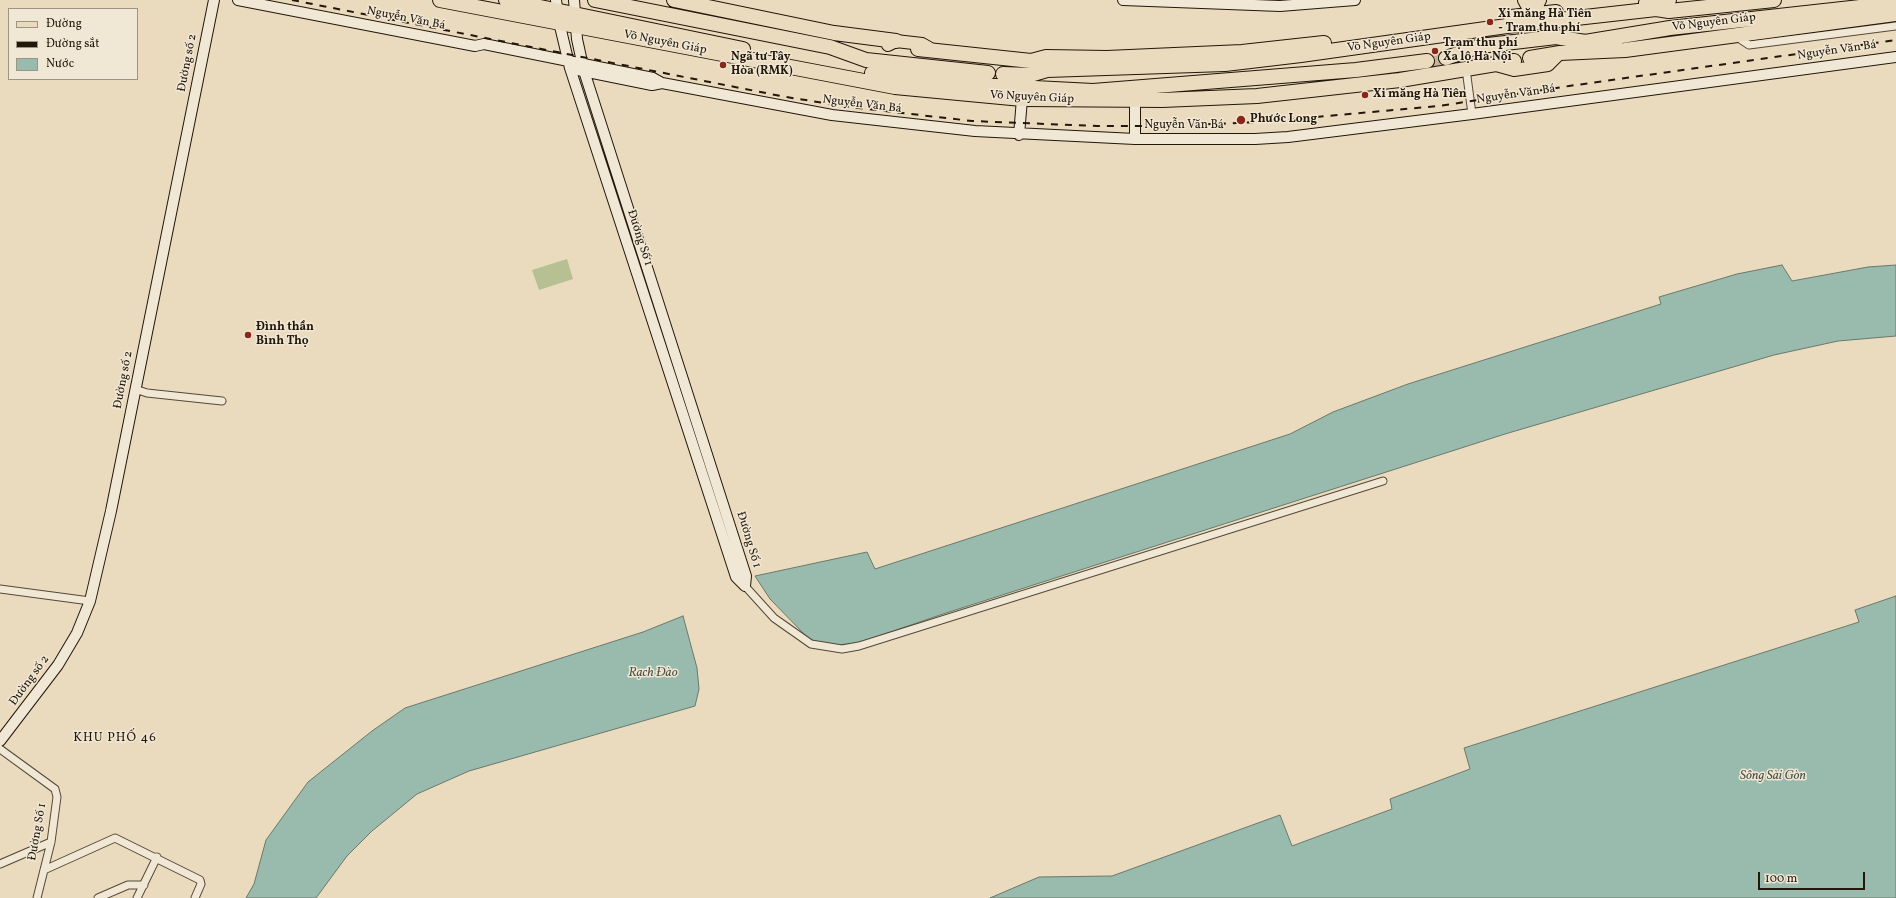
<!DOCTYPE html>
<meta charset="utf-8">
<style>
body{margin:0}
#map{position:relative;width:1896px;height:898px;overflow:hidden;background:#eadabe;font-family:Vollkorn,serif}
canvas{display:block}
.legend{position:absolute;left:8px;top:8px;width:130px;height:72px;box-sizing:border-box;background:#f1e7d5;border:1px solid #9e9483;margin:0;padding:5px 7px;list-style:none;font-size:12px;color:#221709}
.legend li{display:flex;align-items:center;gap:8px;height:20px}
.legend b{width:20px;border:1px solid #9e9483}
.scale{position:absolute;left:1758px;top:872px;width:107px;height:18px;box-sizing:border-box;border:2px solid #221709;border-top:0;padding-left:5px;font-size:12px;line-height:14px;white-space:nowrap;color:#221709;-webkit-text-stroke:3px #f1e7d5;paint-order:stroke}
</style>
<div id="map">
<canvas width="1896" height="898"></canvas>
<ul class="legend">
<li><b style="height:5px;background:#eadabe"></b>Đường</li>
<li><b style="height:5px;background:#221709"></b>Đường sắt</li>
<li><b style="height:11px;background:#98bbad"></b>Nước</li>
</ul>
<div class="scale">100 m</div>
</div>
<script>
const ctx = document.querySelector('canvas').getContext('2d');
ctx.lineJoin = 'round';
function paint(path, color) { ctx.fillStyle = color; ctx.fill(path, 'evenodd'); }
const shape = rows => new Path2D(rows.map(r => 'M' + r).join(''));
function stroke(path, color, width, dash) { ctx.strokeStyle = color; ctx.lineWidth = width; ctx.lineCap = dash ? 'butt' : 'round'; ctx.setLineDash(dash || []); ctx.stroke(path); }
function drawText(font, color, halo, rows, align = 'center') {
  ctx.font = font + ' Vollkorn,serif'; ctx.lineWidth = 3; ctx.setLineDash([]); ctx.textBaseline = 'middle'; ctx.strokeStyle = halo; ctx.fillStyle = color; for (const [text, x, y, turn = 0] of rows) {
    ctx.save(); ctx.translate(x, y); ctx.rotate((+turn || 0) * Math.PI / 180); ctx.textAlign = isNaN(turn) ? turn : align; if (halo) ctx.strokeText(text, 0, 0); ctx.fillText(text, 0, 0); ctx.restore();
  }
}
const green = shape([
 [567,259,573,279,539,290,532,270]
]);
const water = shape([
 [1782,265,1792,281,1868,267,1896,265,1896,336,1838,341,1774,355,1505,434,946,613,858,643,837,645,814,641,808,638,770,599,755,576,867,552,875,569,1290,434,1333,412,1408,384,1661,304,1659,297,1737,274,1782,265],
 [1896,596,1896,898,990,898,1039,877,1112,876,1280,815,1292,846,1392,809,1390,799,1470,769,1464,748,1859,622,1855,610,1896,596],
 [683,616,697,668,699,689,695,706,469,771,417,794,372,831,347,856,316,898,246,898,254,884,266,840,308,782,372,731,405,708,643,632,683,616]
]);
const highwayTunnel = shape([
 [1427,61,1446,58]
]);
const street = shape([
 [1737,37,1749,45,1896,26],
 [1466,69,1472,114],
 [135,389,147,393,222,401],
 [745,586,774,618,811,644,842,649,859,646,1383,481],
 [0,589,90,601],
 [0,749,55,789,57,797,51,842,37,898],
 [0,864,51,842],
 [44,870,115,838,200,880,201,884,195,898],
 [98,898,128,885,144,885],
 [137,898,157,857]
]);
const secondary = shape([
 [238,0,475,46,484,44,653,78,662,83,832,115,975,131,1135,139,1255,139,1288,137,1472,114,1896,57],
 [556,0,559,22,570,68,736,577,745,586],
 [574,0,577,39,584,71,746,576,745,586],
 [1123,0,1280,6,1355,0],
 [578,70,652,85,662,83],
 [1019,135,1022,99],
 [1135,139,1135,94],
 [0,741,58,665,77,633,90,601,111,511,214,0]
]);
const primary = shape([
 [888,45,896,41,922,44,929,48],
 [1496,65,1514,70,1548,65,1560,53]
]);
const highway = shape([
 [440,0,895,87,1022,99,1162,100,1257,96,1400,80,1514,61],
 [506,0,743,49],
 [595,0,830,47,866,60,988,73],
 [674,0,834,33,896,41],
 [1525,0,1532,13,1539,0],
 [1646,3,1669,0],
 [1511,17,1556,12],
 [918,49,1031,61,1046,57,1107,58,1242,52,1324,43],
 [1446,58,1480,46,1556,37,1585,42,1670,28,1896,3],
 [1530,58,1560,53,1625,50,1896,14],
 [872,73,976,85,1093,91,1356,70,1427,61],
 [1003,74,1030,75,1047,70,1225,64,1301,55,1514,25,1656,9,1669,11,1774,0]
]);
const rail = shape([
 [292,0,786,97,850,107,972,121,1097,126,1167,126,1260,122,1439,106,1569,86,1896,40]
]);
const markers = [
 [1490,22,4,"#8f2418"],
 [1435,51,4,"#8f2418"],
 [723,65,4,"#8f2418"],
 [1365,95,4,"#8f2418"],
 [1241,120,5,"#8f2418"],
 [248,335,4,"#8f2418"]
];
const poiNames = [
 ["Xi măng Hà Tiên",1498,15],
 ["- Trạm thu phí",1498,29],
 ["Trạm thu phí",1443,44],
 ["Xa lộ Hà Nội",1443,58],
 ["Ngã tư Tây",731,58],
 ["Hòa (RMK)",731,72],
 ["Xi măng Hà Tiên",1373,95],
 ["Phước Long",1250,120],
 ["Đình thần",256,328],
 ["Bình Thọ",256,342]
];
const streetNames = [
 ["Nguyễn Văn Bá",406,19,11],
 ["Võ Nguyên Giáp",1714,23,-7],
 ["Võ Nguyên Giáp",665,43,11],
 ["Võ Nguyên Giáp",1389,43,-8],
 ["Nguyễn Văn Bá",1837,51,-8],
 ["Đường số 2",188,63,-79],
 ["Nguyễn Văn Bá",1516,95,-8],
 ["Võ Nguyên Giáp",1032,98,3],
 ["Nguyễn Văn Bá",862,105,7],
 ["Nguyễn Văn Bá",1184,126],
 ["Đường Số 1",639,238,72],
 ["Đường số 2",124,380,-79],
 ["Đường Số 1",748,540,73],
 ["Đường số 2",30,681,-54],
 ["Đường Số 1",38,832,-80]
];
const waterNames = [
 ["Rạch Đào",653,674],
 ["Sông Sài Gòn",1773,777]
];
const neighbourhoodNames = [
 ["KHU PHỐ 46",115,739]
];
paint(green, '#b6c093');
paint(water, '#98bbad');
stroke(water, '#69796b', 1);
stroke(highwayTunnel, '#c2b39a', 14, [14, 7]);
stroke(street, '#544836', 9);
stroke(secondary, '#221709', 12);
stroke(primary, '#221709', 14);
stroke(highway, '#221709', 16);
stroke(street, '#f1e7d5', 7);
stroke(secondary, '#f1e7d5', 10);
stroke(primary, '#eadabe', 12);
stroke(highway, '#eadabe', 14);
stroke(rail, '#221709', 2, [7, 7]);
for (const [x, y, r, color] of markers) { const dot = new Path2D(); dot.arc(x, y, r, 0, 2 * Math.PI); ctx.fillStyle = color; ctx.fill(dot); stroke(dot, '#f1e7d5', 1.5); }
drawText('bold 12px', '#221709', '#f1e7d5', poiNames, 'left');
drawText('12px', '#221709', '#f1e7d5', streetNames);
drawText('italic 13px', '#4b5042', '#f1e7d5', waterNames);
ctx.letterSpacing = '1px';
drawText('13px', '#221709', '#f1e7d5', neighbourhoodNames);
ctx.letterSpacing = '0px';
</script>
